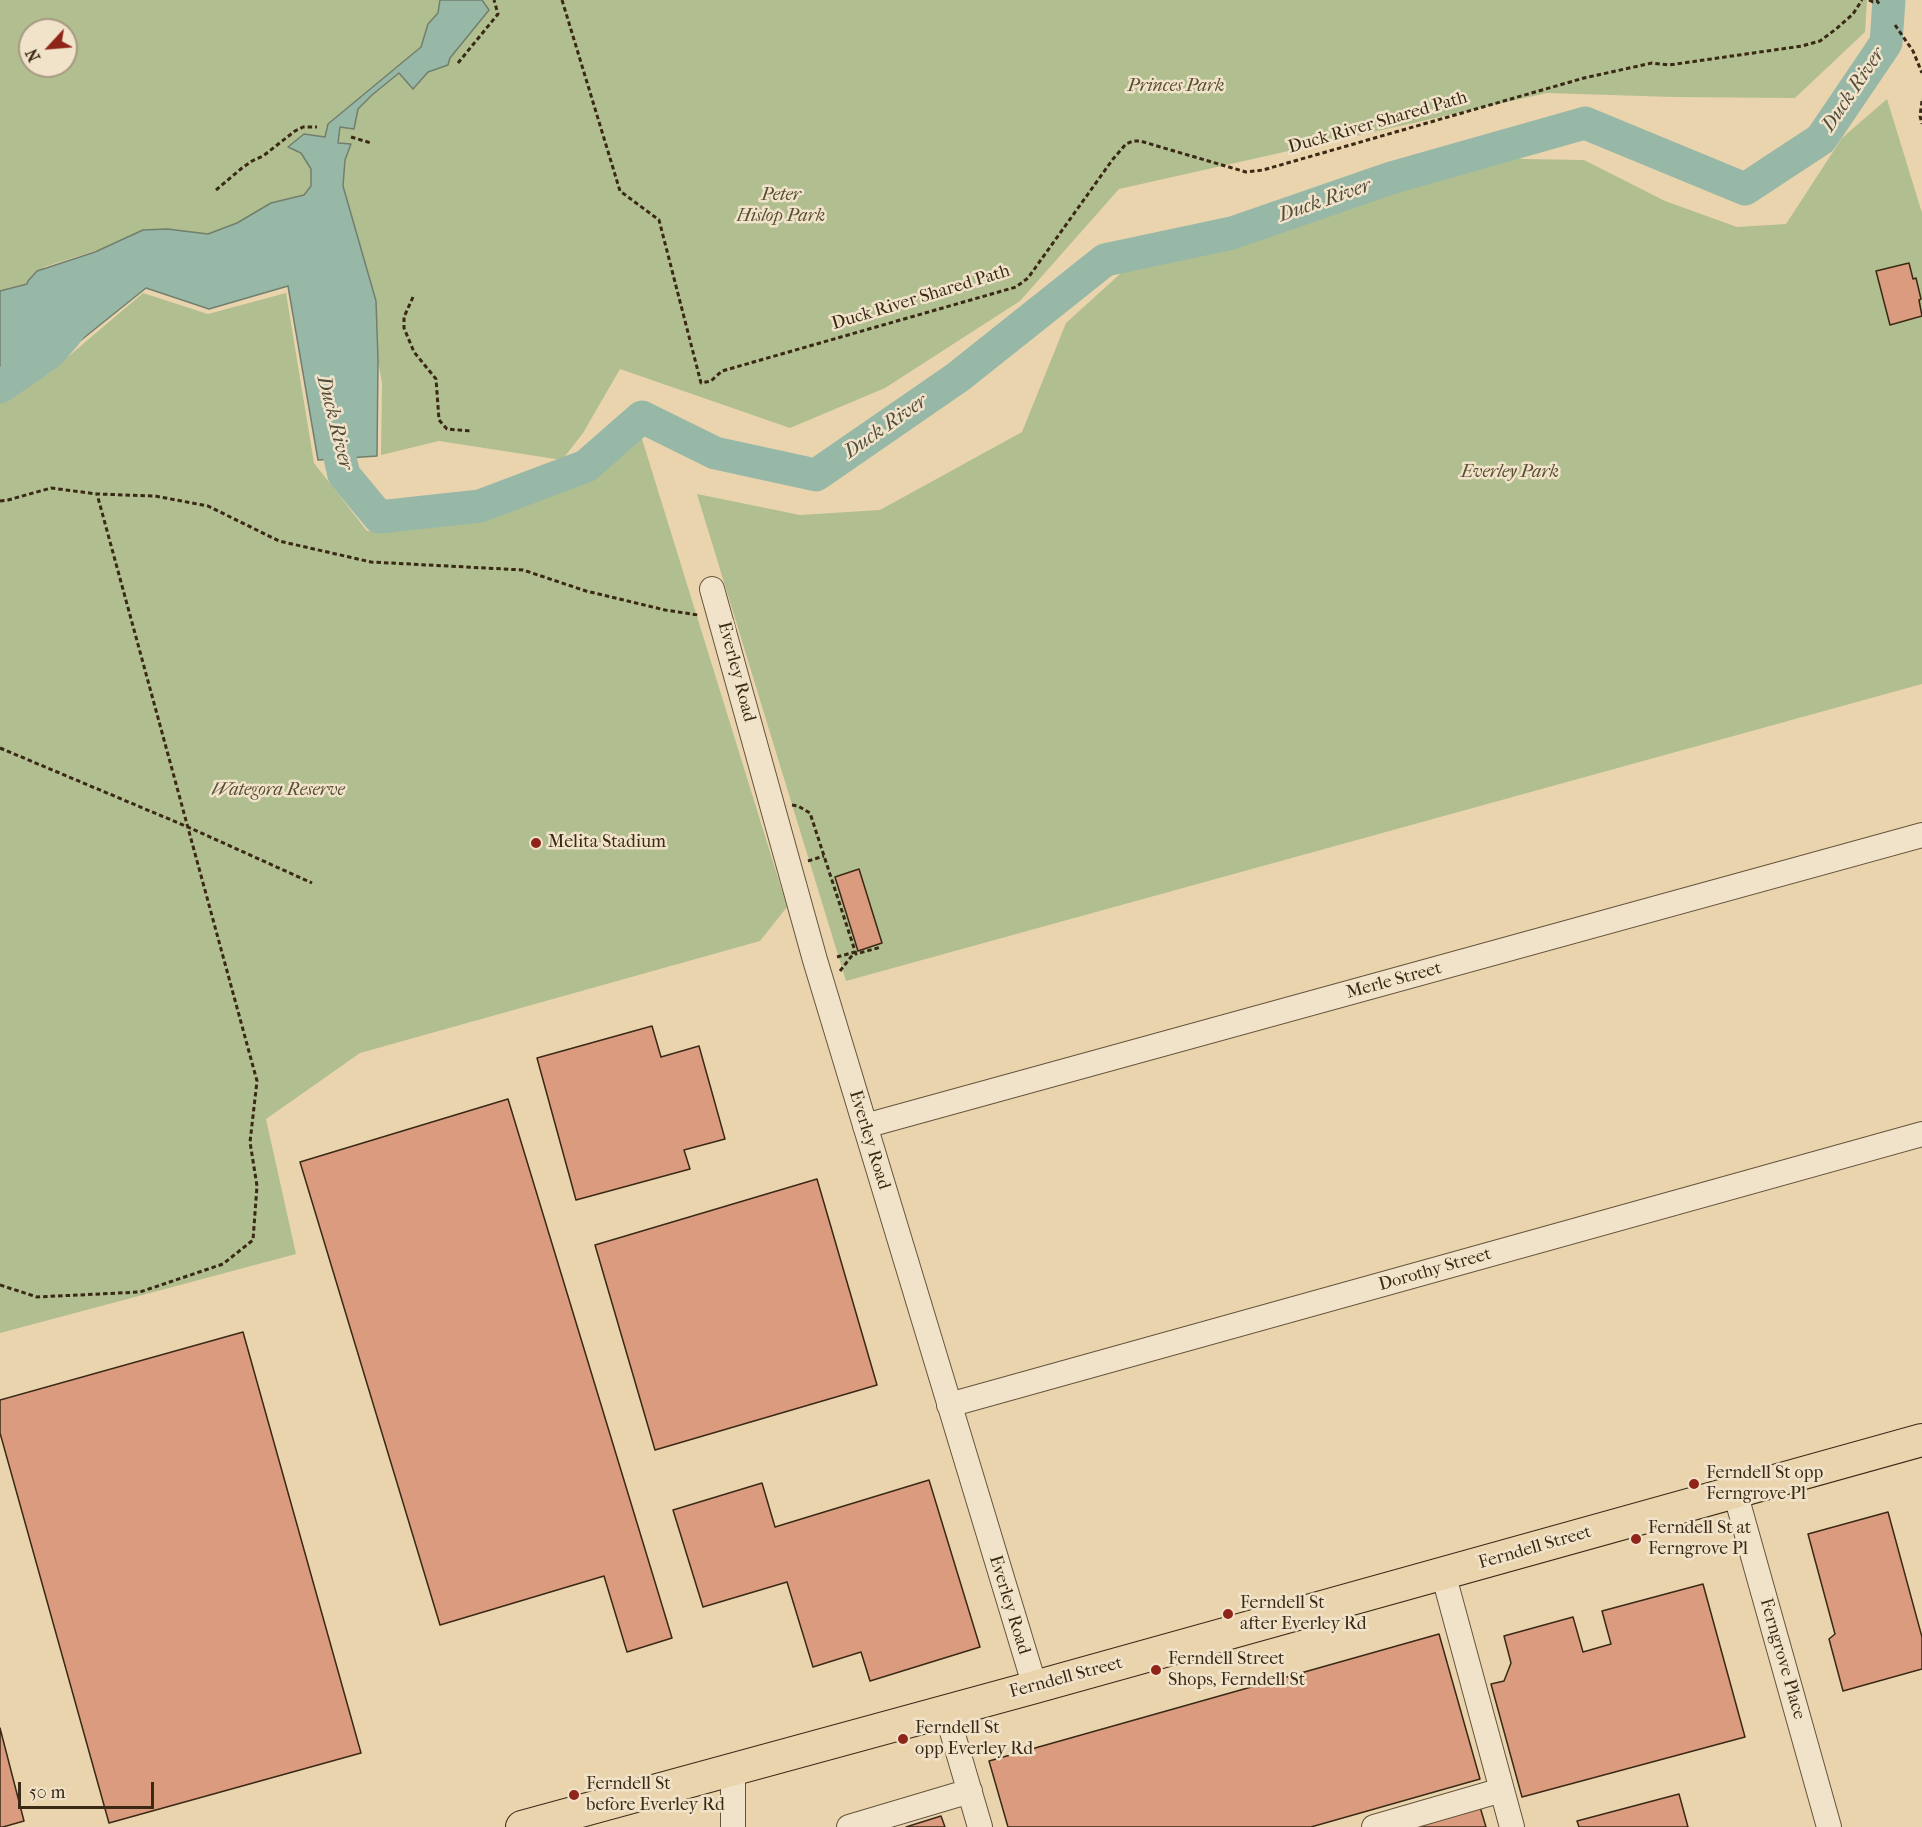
<!DOCTYPE html>
<style>
body{margin:0}
#map{position:relative;width:1922px;height:1827px;overflow:hidden;background:#ead4ae;font-family:"IM FELL French Canon",serif}
canvas{display:block}
.north{position:absolute;left:18px;top:18px;width:60px;height:60px;box-sizing:border-box;background:#f1e3ca;border:2px solid #a79982;border-radius:50%;rotate:244deg;font-size:16px;font-weight:700;line-height:24px;text-align:center;color:#392915}
.north::after{content:'';display:block;margin:auto;width:21px;height:27px;background:#8f2418;clip-path:polygon(50% 0,100% 100%,50% 72%,0 100%)}
.scale{position:absolute;left:18px;top:1782px;width:136px;height:27px;box-sizing:border-box;border:3px solid #392915;border-top:0;padding-left:8px;font-size:18px;line-height:21px;white-space:nowrap;color:#392915;-webkit-text-stroke:4px #f1e3ca;paint-order:stroke}
</style>
<div id="map">
<canvas width="1922" height="1827"></canvas>
<div class="north">N</div>
<div class="scale">50 m</div>
</div>
<script>
const ctx = document.querySelector('canvas').getContext('2d');
ctx.lineJoin = 'round';
function paint(path, color) { ctx.fillStyle = color; ctx.fill(path, 'evenodd'); }
const shape = rows => new Path2D(rows.map(r => 'M' + r).join(''));
function stroke(path, color, width, dash) { ctx.strokeStyle = color; ctx.lineWidth = width; ctx.lineCap = dash ? 'butt' : 'round'; ctx.setLineDash(dash || []); ctx.stroke(path); }
function drawText(font, color, halo, rows, align = 'center') {
  ctx.font = font + ' "IM FELL French Canon",serif'; ctx.lineWidth = 5; ctx.setLineDash([]); ctx.textBaseline = 'middle'; ctx.strokeStyle = halo; ctx.fillStyle = color; for (const [text, x, y, turn = 0] of rows) {
    ctx.save(); ctx.translate(x, y); ctx.rotate((+turn || 0) * Math.PI / 180); ctx.textAlign = isNaN(turn) ? turn : align; if (halo) ctx.strokeText(text, 0, 0); ctx.fillText(text, 0, 0); ctx.restore();
  }
}
const green = shape([
 [0,0,1867,0,1865,32,1795,98,1674,97,1547,93,1119,189,1020,301,885,388,790,428,620,369,583,433,562,460,439,441,381,455,382,383,361,272,215,252,155,232,44,267,19,305,63,361,143,293,208,314,286,293,314,463,367,531,492,519,642,439,787,907,760,941,360,1053,266,1119,296,1254,0,1333],
 [30,30,66,30,66,66,30,66],
 [1887,99,1922,213,1922,684,846,981,697,494,800,515,880,510,1022,432,1066,323,1162,236,1266,229,1369,180,1377,190,1445,154,1524,159,1584,160,1665,201,1737,227,1786,224,1842,138]
]);
const water = shape([
 [440,0,482,0,489,10,450,58,448,65,428,72,413,89,399,73,372,95,358,109,354,129,340,127,338,143,351,144,345,160,343,186,376,301,378,360,377,456,318,460,288,286,209,309,146,288,75,345,51,337,0,376,0,291,27,284,28,281,37,271,95,252,143,230,167,229,208,234,237,223,271,203,304,195,311,186,311,169,301,153,288,147,304,134,325,137,328,124,421,47,428,24,438,13,440,0]
]);
const river = shape([
 [0,387,49,353,66,334,88,302],
 [330,415,344,475,379,517,480,506,586,466,642,417,715,453,816,475,958,377,1105,260,1232,233,1391,178,1585,123,1745,189,1821,139,1886,43,1889,0]
]);
const building = shape([
 [1909,263,1913,279,1916,278,1921,299,1919,300,1922,316,1890,325,1876,271,1909,263],
 [859,869,882,943,858,951,835,877,859,869],
 [652,1026,661,1057,699,1046,725,1139,684,1150,690,1169,576,1200,537,1058,652,1026],
 [508,1099,672,1638,627,1652,604,1576,440,1625,300,1162,508,1099],
 [817,1179,877,1385,655,1450,595,1245,817,1179],
 [243,1332,361,1753,109,1823,0,1433,0,1400,243,1332],
 [929,1480,980,1647,870,1681,861,1652,813,1667,787,1582,703,1607,673,1510,762,1483,775,1527,929,1480],
 [1888,1512,1922,1637,1922,1669,1843,1691,1829,1639,1835,1634,1808,1534,1888,1512],
 [1703,1584,1745,1737,1522,1797,1491,1684,1504,1681,1511,1663,1504,1636,1573,1617,1583,1652,1611,1644,1602,1611,1703,1584],
 [1439,1634,1480,1779,1311,1827,1008,1827,989,1761,1439,1634],
 [0,1728,24,1821,3,1827,0,1827,0,1728],
 [1679,1794,1688,1827,1579,1827,1577,1821,1679,1794],
 [1480,1807,1486,1827,1412,1827,1480,1807],
 [941,1816,945,1827,906,1827,941,1816]
]);
const path = shape([
 [562,0,620,191,659,220,701,383,711,381,722,371,1016,287,1028,278,1113,159,1126,144,1133,141,1140,141,1246,172,1263,170,1584,78,1652,63,1669,65,1802,46,1820,41,1836,29,1853,14,1862,0],
 [1869,0,1873,2,1877,1,1881,6],
 [1895,25,1913,51,1922,73],
 [458,63,498,14,494,0],
 [1922,101,1920,116,1922,124],
 [351,137,371,143],
 [216,190,242,168,252,161,263,156,295,131,303,127,317,127],
 [413,297,404,317,404,328,414,352,436,379,439,420,447,429,471,431],
 [0,501,8,500,51,488,97,494],
 [0,748,188,827,312,883],
 [792,805,798,806,810,813,856,954,881,947],
 [808,861,824,856],
 [837,957,855,952],
 [840,971,854,953],
 [0,1285,37,1297,140,1292,223,1264,253,1240,257,1186,250,1142,257,1081,97,494,155,496,208,506,279,541,371,562,523,570,586,591,665,610,698,615]
]);
const minor = shape([
 [712,589,815,960,1035,1687],
 [865,1126,1922,835],
 [949,1405,1922,1134],
 [1735,1492,1829,1827],
 [1443,1573,1512,1827],
 [946,1711,980,1827],
 [733,1768,733,1827],
 [849,1827,970,1791],
 [1374,1827,1502,1790]
]);
const major = shape([
 [522,1827,1035,1687,1922,1440]
]);
const markers = [
 [536,843,6,"#8f2418"],
 [1694,1484,6,"#8f2418"],
 [1636,1539,6,"#8f2418"],
 [1228,1614,6,"#8f2418"],
 [1156,1670,6,"#8f2418"],
 [903,1739,6,"#8f2418"],
 [574,1795,6,"#8f2418"]
];
const parkNames = [
 ["Princes Park",1176,87],
 ["Peter",781,196],
 ["Hislop Park",781,217],
 ["Everley Park",1510,473],
 ["Wategora Reserve",278,791]
];
const streetNames = [
 ["Duck River Shared Path",1378,123,-16],
 ["Duck River Shared Path",921,298,-17],
 ["Everley Road",736,672,75],
 ["Merle Street",1394,981,-15],
 ["Everley Road",869,1140,73],
 ["Dorothy Street",1435,1270,-16],
 ["Ferndell Street",1535,1548,-16],
 ["Everley Road",1009,1605,73],
 ["Ferngrove Place",1782,1659,74],
 ["Ferndell Street",1066,1678,-15]
];
const poiNames = [
 ["Melita Stadium",548,843],
 ["Ferndell St opp",1706,1474],
 ["Ferngrove Pl",1706,1495],
 ["Ferndell St at",1648,1529],
 ["Ferngrove Pl",1648,1550],
 ["Ferndell St",1240,1604],
 ["after Everley Rd",1240,1625],
 ["Ferndell Street",1168,1660],
 ["Shops, Ferndell St",1168,1681],
 ["Ferndell St",915,1729],
 ["opp Everley Rd",915,1750],
 ["Ferndell St",586,1785],
 ["before Everley Rd",586,1806]
];
const waterNames = [
 ["Duck River",1854,90,-56],
 ["Duck River",1325,201,-19],
 ["Duck River",334,423,76],
 ["Duck River",886,427,-35]
];
paint(green, '#b1be8f');
paint(water, '#98b8a7');
stroke(water, '#727f6d', 1.5);
stroke(river, '#98b8a7', 33);
paint(building, '#db9b7f');
stroke(building, '#392915', 1.5);
stroke(minor, '#65543b', 26);
stroke(major, '#392915', 34);
stroke(path, '#392915', 3, [4.5, 3]);
stroke(minor, '#f1e3ca', 24);
stroke(major, '#ead4ae', 32);
for (const [x, y, r, color] of markers) { const dot = new Path2D(); dot.arc(x, y, r, 0, 2 * Math.PI); ctx.fillStyle = color; ctx.fill(dot); stroke(dot, '#f1e3ca', 2); }
drawText('italic 18px', '#574e34', '#f1e3ca', parkNames);
drawText('18px', '#392915', '#f1e3ca', streetNames);
drawText('18px', '#392915', '#f1e3ca', poiNames, 'left');
drawText('italic 20px', '#514d3a', '#f1e3ca', waterNames);
</script>
